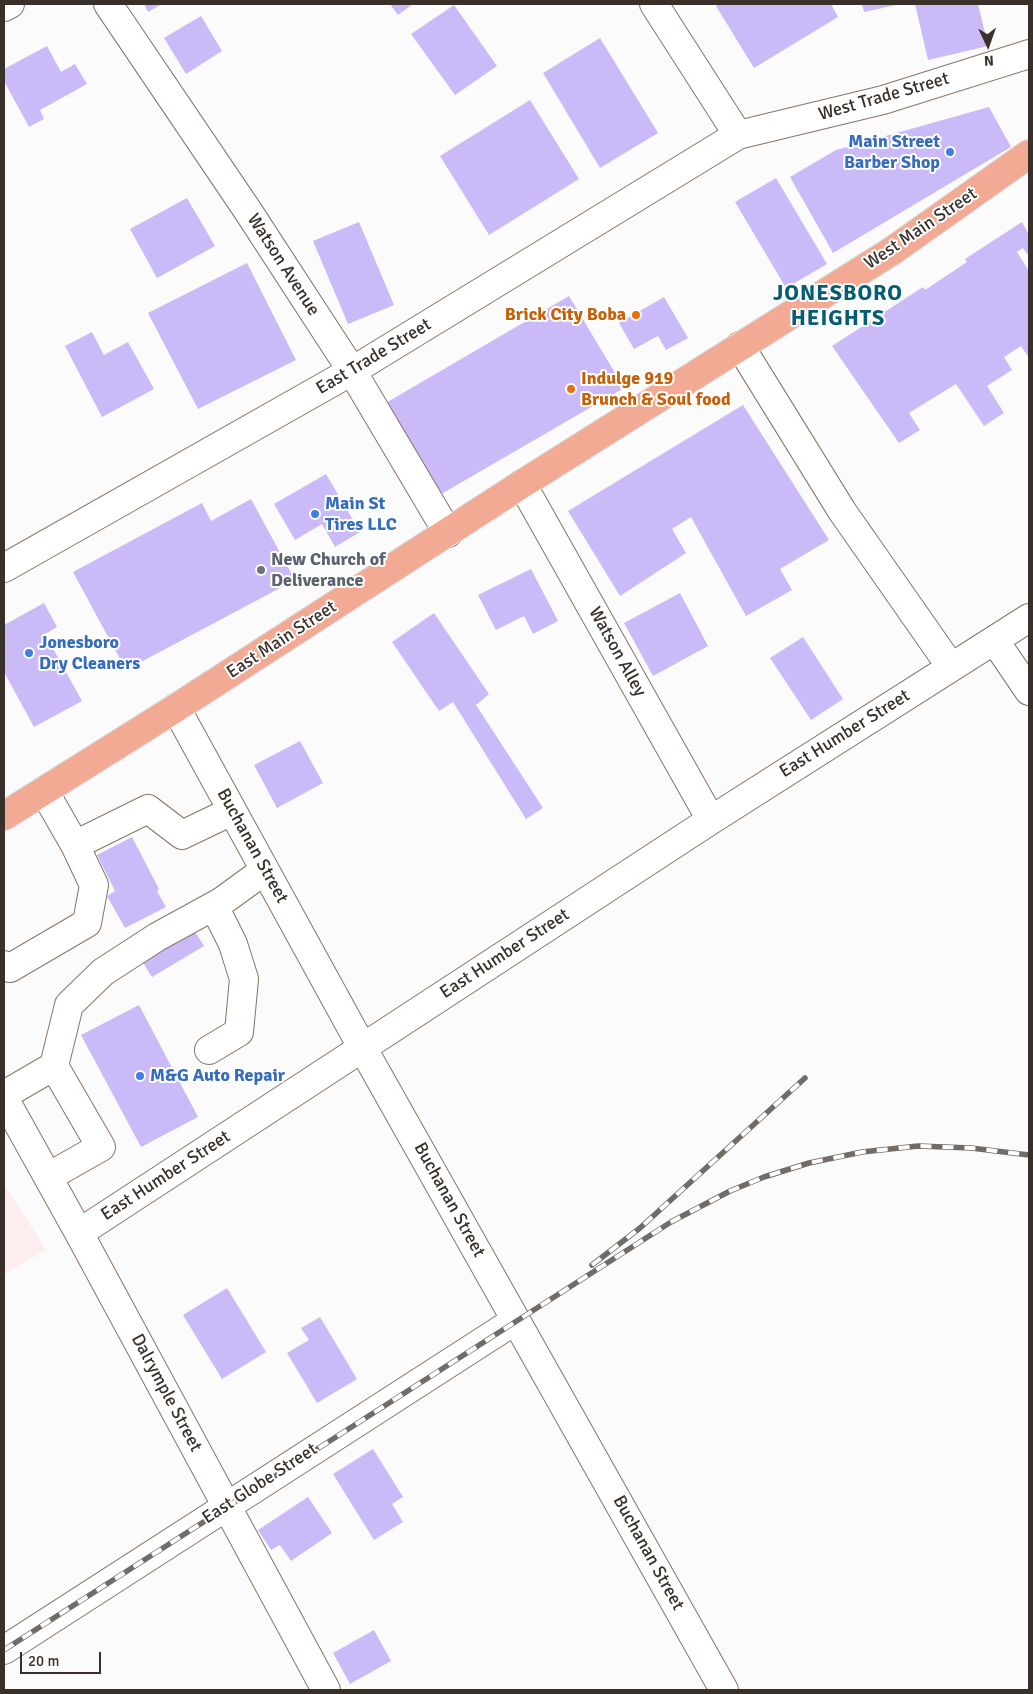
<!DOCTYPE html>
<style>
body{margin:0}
#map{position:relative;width:1033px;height:1694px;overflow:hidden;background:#fbfbfb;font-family:Signika,sans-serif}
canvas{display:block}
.frame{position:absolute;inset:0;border:5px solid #383029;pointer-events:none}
.north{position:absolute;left:963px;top:20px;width:50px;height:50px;-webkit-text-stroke:4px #fff;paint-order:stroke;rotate:177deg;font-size:14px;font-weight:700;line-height:20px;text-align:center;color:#383029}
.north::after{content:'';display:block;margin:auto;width:18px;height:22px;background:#383029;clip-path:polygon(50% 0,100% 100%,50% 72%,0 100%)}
.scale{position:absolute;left:20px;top:1652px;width:81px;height:22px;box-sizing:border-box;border:2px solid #383029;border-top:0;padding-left:6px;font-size:15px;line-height:18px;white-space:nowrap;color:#383029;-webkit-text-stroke:4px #fff;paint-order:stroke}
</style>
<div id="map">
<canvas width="1033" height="1694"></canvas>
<div class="frame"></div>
<div class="north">N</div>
<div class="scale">20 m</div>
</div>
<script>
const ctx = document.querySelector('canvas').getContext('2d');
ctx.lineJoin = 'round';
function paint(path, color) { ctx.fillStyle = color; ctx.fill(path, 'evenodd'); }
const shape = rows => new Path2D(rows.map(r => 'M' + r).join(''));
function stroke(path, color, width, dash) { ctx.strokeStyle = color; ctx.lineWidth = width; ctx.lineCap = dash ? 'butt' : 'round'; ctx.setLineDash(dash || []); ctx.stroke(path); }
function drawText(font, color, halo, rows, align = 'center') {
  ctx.font = font + ' Signika,sans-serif'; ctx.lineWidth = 4; ctx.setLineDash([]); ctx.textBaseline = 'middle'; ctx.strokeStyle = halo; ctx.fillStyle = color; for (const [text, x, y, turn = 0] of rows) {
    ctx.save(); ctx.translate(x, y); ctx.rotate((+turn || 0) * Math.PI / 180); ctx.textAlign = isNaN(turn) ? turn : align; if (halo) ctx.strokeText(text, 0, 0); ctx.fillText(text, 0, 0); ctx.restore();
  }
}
const commercial = shape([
 [4,1183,46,1250,4,1274]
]);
const building = shape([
 [144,4,162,4,148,12],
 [390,4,413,4,398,15],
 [719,4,831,4,838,17,754,68,716,6],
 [862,4,896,4,896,5,864,12],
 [915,4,978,4,988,46,928,60],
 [454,5,497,66,455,95,411,34],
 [201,16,222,51,186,74,164,38],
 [600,38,658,133,600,168,543,73],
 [47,46,61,72,75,64,87,84,40,110,44,119,29,127,4,81,4,69],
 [530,100,579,179,489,235,440,156],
 [989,107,1011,147,833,253,790,177,836,150],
 [776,178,827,264,786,288,735,202],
 [187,198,215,246,157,278,130,229],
 [359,222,394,305,348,324,313,241],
 [1022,222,1028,233,1029,232,1029,253,1027,254,1023,248,1017,252,1029,271,1029,358,1021,346,1004,357,1012,370,987,386,1004,413,984,426,956,384,909,413,920,430,899,443,832,346,923,287,925,290,967,262,965,259],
 [247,263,296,360,198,409,148,313],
 [569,296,624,388,438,496,384,404],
 [664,297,688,338,666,350,658,336,634,349,619,323],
 [92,332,104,355,128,342,154,389,102,417,65,346],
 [743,405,829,540,780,569,792,590,746,616,691,517,672,529,686,553,620,596,568,511],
 [326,474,360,532,335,547,322,524,295,540,274,504],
 [251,499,295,580,126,670,73,572,202,503,211,521],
 [531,569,558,621,533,634,524,616,496,630,478,595],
 [680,593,708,646,653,676,624,623],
 [44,603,57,627,45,634,82,701,34,727,4,672,4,625],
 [434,613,489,694,476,705,543,808,526,819,453,702,439,711,392,642],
 [803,637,843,699,811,720,770,658],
 [300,741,323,783,277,808,254,765],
 [132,837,159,889,157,891,166,907,125,928,107,896,115,891,97,855],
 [192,927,204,946,152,977,140,958],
 [139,1005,198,1117,141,1147,81,1035],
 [227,1288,266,1352,222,1379,183,1315],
 [320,1317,357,1379,317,1403,287,1353,309,1340,301,1328],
 [373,1449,403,1497,392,1504,403,1522,374,1540,333,1474],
 [308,1497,332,1533,291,1561,280,1545,271,1550,258,1530],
 [374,1630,391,1661,350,1684,333,1653]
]);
const minor = shape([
 [108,4,248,211,352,371,448,533],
 [654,4,738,135],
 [4,7,10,4],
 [740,346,842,511,951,667],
 [522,484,711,820],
 [4,568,352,371,738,135,883,100,1029,54],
 [995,641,1029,691],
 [176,708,362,1047,724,1690],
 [75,845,148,809,182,835,232,811],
 [4,965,10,968,87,923,94,885,75,845,44,791],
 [209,1050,239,1032,244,979,233,944,214,906],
 [4,1095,54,1066,69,1005,103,972,157,937,221,902,265,870],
 [4,1098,79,1233,326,1690],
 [48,1177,101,1147,54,1066],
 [79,1233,711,820,1029,618],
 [4,1650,516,1320]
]);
const major = shape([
 [4,816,176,708,522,484,892,251,1029,154]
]);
const rail = shape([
 [592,1265,640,1228,805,1078],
 [4,1650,671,1222,730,1191,764,1177,809,1163,862,1152,918,1146,971,1148,1029,1155]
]);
const markers = [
 [950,152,5,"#3f7fe0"],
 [636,315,5,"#e8710a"],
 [571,389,5,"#e8710a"],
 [315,514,5,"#3f7fe0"],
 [261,570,5,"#6b7280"],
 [29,653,5,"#3f7fe0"],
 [140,1076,5,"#3f7fe0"]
];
const streetNames = [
 ["West Trade Street",884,97,-16],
 ["West Main Street",921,229,-34],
 ["Watson Avenue",283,265,57],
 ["East Trade Street",374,357,-31],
 ["East Main Street",282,640,-33],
 ["Watson Alley",617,652,61],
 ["East Humber Street",845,734,-32],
 ["Buchanan Street",252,846,61],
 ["East Humber Street",505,954,-33],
 ["East Humber Street",166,1176,-33],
 ["Buchanan Street",449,1200,61],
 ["Dalrymple Street",166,1393,62],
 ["East Globe Street",260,1484,-33],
 ["Buchanan Street",648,1553,61]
];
const shopNames = [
 ["Main Street",940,142,"right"],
 ["Barber Shop",940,163,"right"],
 ["Main St",325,504],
 ["Tires LLC",325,525],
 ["Jonesboro",39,643],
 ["Dry Cleaners",39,664],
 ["M&G Auto Repair",150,1076]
];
const foodNames = [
 ["Brick City Boba",626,315],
 ["Indulge 919",581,379,"left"],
 ["Brunch & Soul food",581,400,"left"]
];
const worshipNames = [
 ["New Church of",271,560],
 ["Deliverance",271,581]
];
const districtNames = [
 ["JONESBORO",838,294],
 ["HEIGHTS",838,319]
];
paint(commercial, '#fdedee');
paint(building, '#cabaf7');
stroke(minor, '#887464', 30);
stroke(major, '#d7d6d4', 30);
stroke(minor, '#fff', 28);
stroke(major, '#f3aa94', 28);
stroke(rail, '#716c67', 5.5);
stroke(rail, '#fff', 4, [11]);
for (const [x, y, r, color] of markers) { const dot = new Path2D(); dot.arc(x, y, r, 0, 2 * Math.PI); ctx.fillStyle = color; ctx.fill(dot); stroke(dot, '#fff', 2); }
drawText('18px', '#383029', '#fff', streetNames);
drawText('bold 18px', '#366cbe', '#fff', shopNames, 'left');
drawText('bold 18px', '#c56008', '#fff', foodNames, 'right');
drawText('bold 18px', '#5b616d', '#fff', worshipNames, 'left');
ctx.letterSpacing = '1px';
drawText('bold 22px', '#045d72', '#fff', districtNames);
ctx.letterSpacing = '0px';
</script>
